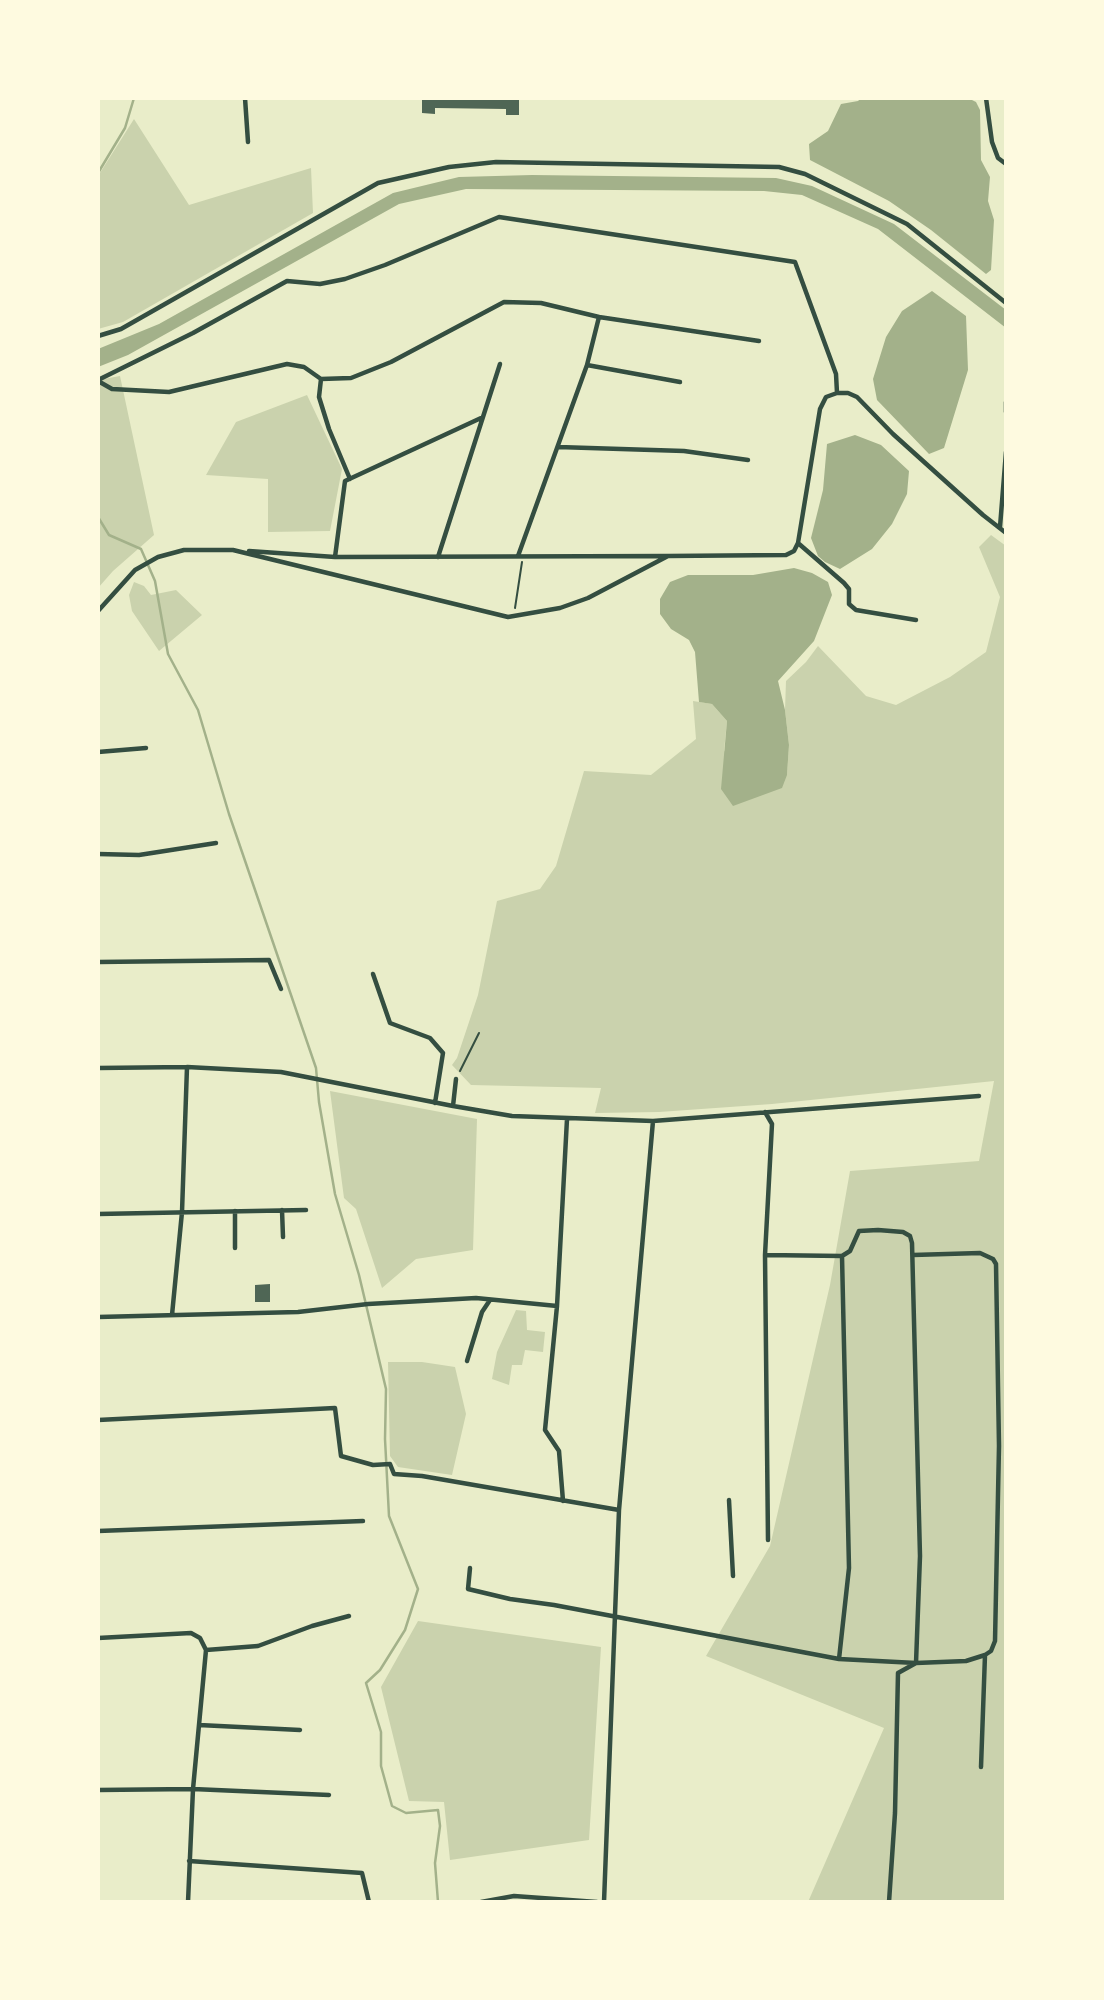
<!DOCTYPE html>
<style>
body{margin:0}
#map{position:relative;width:1104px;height:2000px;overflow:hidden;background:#e9edc9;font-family:Roboto,sans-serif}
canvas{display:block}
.frame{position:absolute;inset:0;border:100px solid #fefae0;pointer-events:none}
</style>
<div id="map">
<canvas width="1104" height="2000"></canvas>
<div class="frame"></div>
</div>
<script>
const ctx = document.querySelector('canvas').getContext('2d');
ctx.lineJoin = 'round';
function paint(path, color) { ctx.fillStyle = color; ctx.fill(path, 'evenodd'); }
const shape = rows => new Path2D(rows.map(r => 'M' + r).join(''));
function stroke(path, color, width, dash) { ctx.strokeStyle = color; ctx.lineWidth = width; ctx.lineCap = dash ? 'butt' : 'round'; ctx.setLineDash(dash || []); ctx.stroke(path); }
const green = shape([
 [134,119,189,205,311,168,313,213,123,322,98,329,98,176],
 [120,376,154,535,113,571,98,588,98,380],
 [307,395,342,469,330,531,268,532,268,479,206,475,236,422],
 [991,535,1006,546,1006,1902,808,1902,884,1728,706,1656,770,1546,830,1285,850,1171,979,1161,994,1081,772,1104,659,1112,595,1113,601,1088,471,1085,452,1065,457,1058,478,995,497,901,540,889,556,866,584,771,651,775,696,739,693,701,712,704,727,721,724,751,787,775,789,745,785,710,786,681,806,662,818,646,866,696,896,705,950,677,986,652,1000,597,979,547],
 [134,582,144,586,151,595,176,590,202,615,159,651,132,611,129,595],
 [330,1091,477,1119,473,1250,416,1259,382,1288,356,1209,344,1198],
 [516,1310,526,1311,527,1330,545,1332,543,1352,525,1350,522,1365,512,1365,509,1385,492,1379,497,1352],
 [388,1362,422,1362,455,1367,466,1414,452,1475,398,1467,390,1456],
 [418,1621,601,1647,589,1840,450,1860,444,1802,409,1801,381,1687]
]);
const water = shape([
 [861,98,968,98,976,102,980,110,981,160,990,177,988,201,994,220,991,270,986,274,931,230,889,201,810,160,809,144,828,131,841,104,858,101],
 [532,175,776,178,812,186,894,224,1006,310,1006,328,878,229,802,195,764,191,466,189,399,204,128,355,98,367,98,349,159,324,393,193,459,177],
 [932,291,966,316,968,370,944,448,929,454,877,400,873,379,886,337,902,311],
 [855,435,881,445,909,471,907,494,892,524,872,549,840,569,825,562,818,556,811,538,823,490,827,444],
 [794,568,812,573,828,582,832,595,814,641,778,681,785,710,789,745,787,775,782,788,733,806,721,789,727,721,712,704,699,702,695,652,689,640,671,629,660,614,660,599,670,582,688,575,753,575]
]);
const stream = shape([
 [98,173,125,128,134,98],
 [98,517,109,535,141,549,155,581,168,654,198,710,229,814,316,1068,319,1102,335,1194,359,1275,386,1389,385,1439,389,1516,418,1589,405,1630,380,1670,366,1683,381,1732,381,1766,392,1806,406,1813,438,1810,440,1826,435,1863,438,1902]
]);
const building = shape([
 [422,98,519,98,519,115,506,115,506,109,435,108,435,114,422,113],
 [270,1284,270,1302,255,1302,255,1285]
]);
const path = shape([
 [515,608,522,562],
 [460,1071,479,1033]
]);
const minor = shape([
 [245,98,248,142],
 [986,98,992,142,998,158,1006,164],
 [599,317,759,341],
 [98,336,121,329,378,183,449,167,496,162,779,167,805,174,907,224,1006,303],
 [587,365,680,382],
 [321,379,351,378,391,362,504,302,541,303,599,317,587,365,518,556],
 [98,380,193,333,287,281,320,284,345,279,385,265,499,217,795,262,836,374,837,393],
 [98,381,112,389,169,392,287,364,304,367,321,379,319,397,329,429,350,479],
 [1006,402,1006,412],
 [558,447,684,451,748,460],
 [1000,527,1006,452],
 [798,543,844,583,849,589,849,604,856,610,916,620],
 [249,551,335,557,667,556],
 [335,557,345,481,481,418],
 [438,557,500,364],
 [98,611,135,570,158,557,184,550,233,550,508,617,560,608,588,598,668,556,786,555,794,551,798,543,820,409,826,397,837,393,848,393,857,397,893,434,983,515,1006,533],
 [98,752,146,748],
 [98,854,139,855,216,843],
 [98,962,269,960,281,989],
 [373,974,390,1023,430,1038,443,1053,435,1103],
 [98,1068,187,1067,281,1072,453,1106,456,1079],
 [453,1106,512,1116,653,1121,979,1096],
 [765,1112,772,1124,765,1255,768,1540],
 [282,1210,283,1237],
 [98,1214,306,1210],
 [235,1248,235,1211],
 [913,1255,980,1253,993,1259,996,1264,999,1446,995,1641,991,1651,985,1655,981,1767],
 [172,1315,182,1212,187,1067],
 [98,1317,298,1312,368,1304,476,1298,557,1306],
 [467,1361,482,1312,490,1300],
 [98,1420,335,1408,341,1456,373,1465,390,1464,394,1474,422,1476,619,1510],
 [729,1500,733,1576],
 [563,1501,559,1451,545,1430,557,1306,567,1119],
 [98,1531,363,1521],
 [470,1568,468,1589,510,1599,554,1605,839,1659,849,1568,842,1256,765,1255],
 [98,1638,191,1633,200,1638,206,1650,193,1789,188,1902],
 [206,1650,258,1646,312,1626,349,1616],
 [839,1659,916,1663,920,1556,912,1243,910,1236,903,1232,878,1230,859,1231,850,1251,842,1256],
 [199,1725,300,1730],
 [98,1790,193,1789,329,1795],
 [189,1861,362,1873,369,1902],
 [481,1902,514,1896,597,1902],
 [604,1902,619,1510,653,1121],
 [889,1902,895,1813,898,1673,916,1663,966,1661,985,1655]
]);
paint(green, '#cad2ad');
paint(water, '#a3b18a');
stroke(stream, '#a3b18a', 2.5);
paint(building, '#4f6655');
stroke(path, '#344e41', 2);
stroke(minor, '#344e41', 4.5);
</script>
